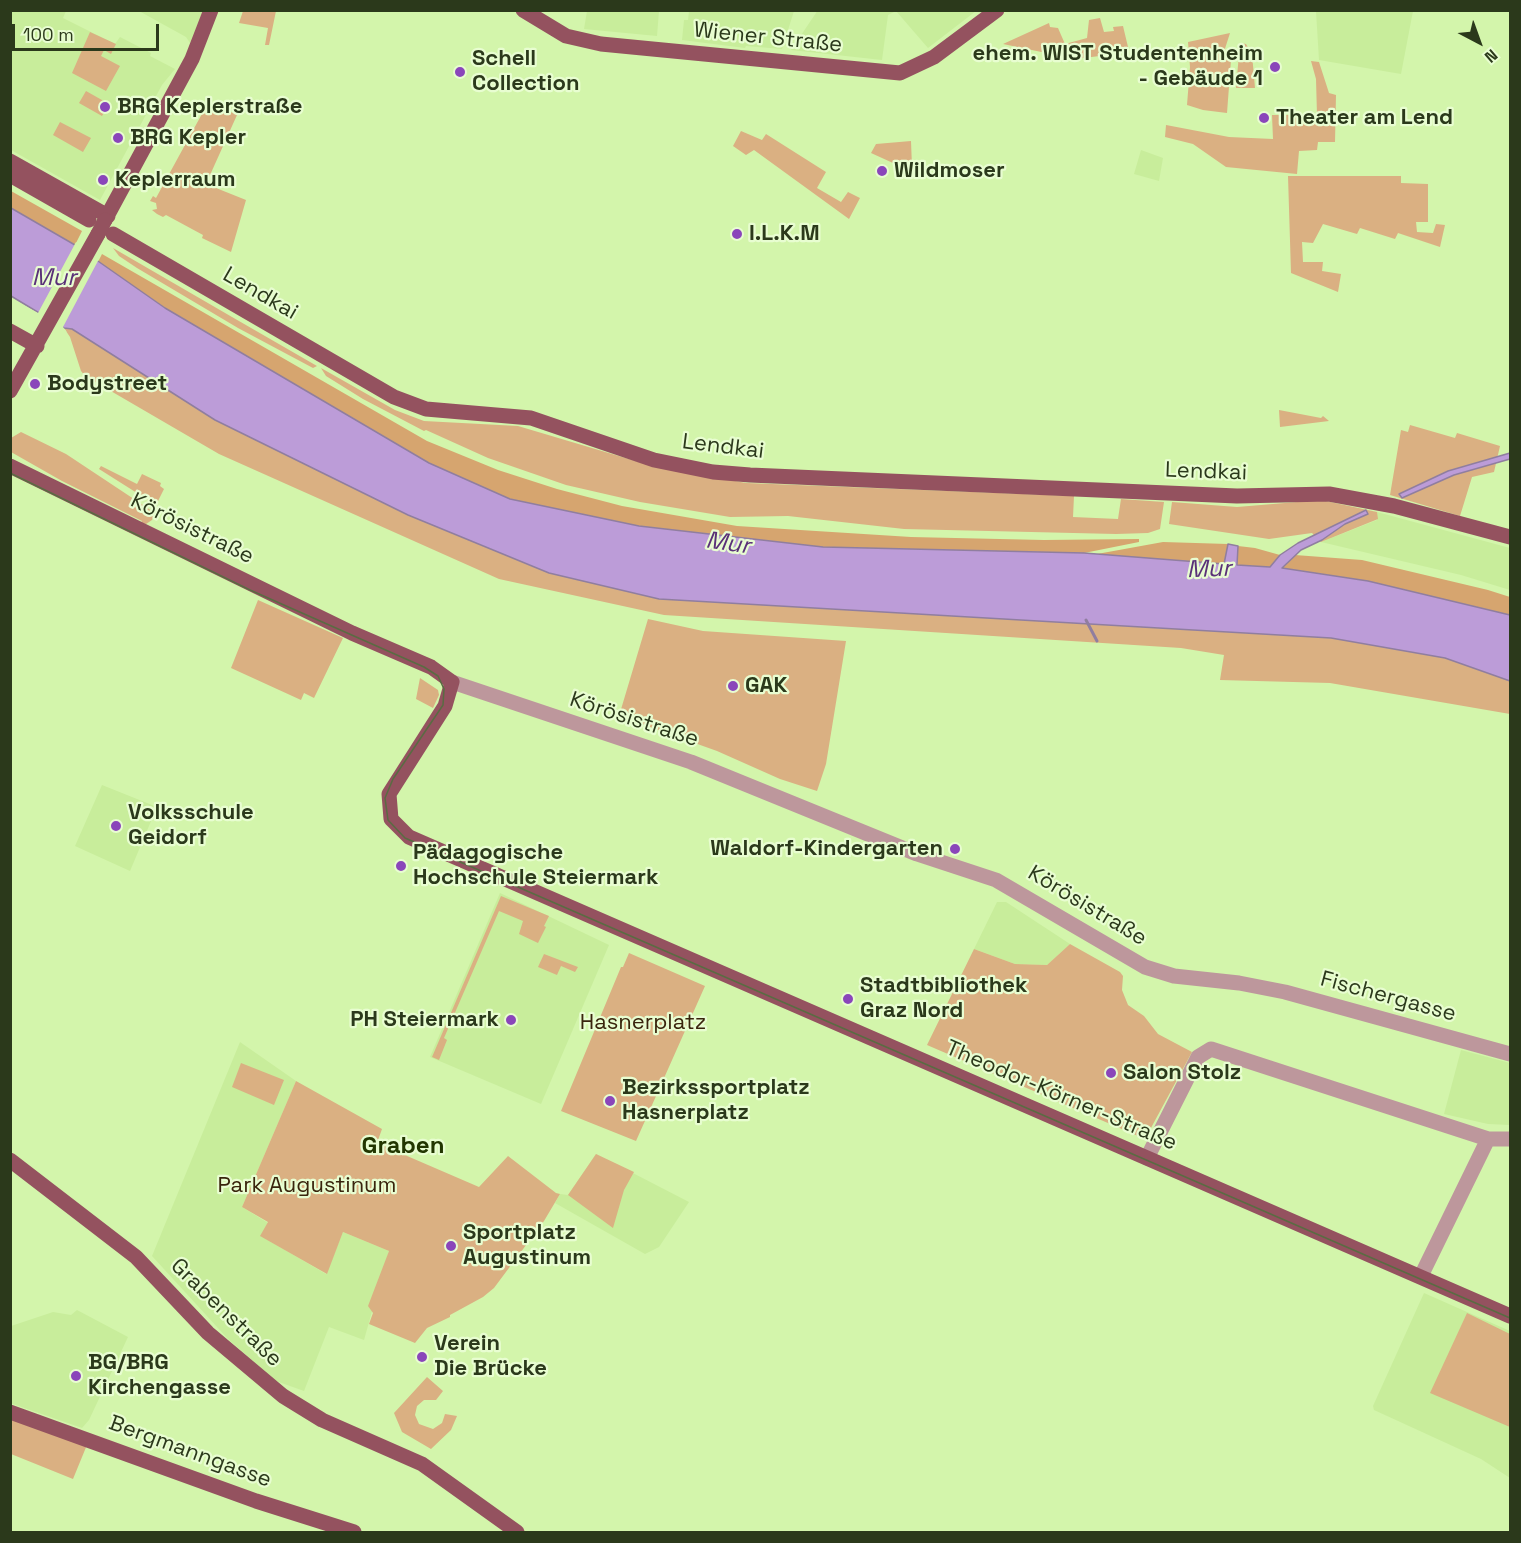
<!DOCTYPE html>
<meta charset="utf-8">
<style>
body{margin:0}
#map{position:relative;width:1521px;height:1543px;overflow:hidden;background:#d3f5ab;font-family:"Space Grotesk",sans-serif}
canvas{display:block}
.frame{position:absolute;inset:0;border:12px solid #2b391b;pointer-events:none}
.north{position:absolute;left:1449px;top:12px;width:60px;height:60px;-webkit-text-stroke:4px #e8fdd1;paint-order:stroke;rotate:139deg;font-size:16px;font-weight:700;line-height:24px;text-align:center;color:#2b391b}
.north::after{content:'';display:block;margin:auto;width:21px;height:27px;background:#2b391b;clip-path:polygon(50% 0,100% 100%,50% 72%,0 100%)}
.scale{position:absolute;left:12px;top:24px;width:147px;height:27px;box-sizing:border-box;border:3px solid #2b391b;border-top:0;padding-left:8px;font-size:18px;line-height:21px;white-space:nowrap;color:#2b391b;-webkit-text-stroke:4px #e8fdd1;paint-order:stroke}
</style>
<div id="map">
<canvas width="1521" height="1543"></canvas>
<div class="frame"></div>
<div class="north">N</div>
<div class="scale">100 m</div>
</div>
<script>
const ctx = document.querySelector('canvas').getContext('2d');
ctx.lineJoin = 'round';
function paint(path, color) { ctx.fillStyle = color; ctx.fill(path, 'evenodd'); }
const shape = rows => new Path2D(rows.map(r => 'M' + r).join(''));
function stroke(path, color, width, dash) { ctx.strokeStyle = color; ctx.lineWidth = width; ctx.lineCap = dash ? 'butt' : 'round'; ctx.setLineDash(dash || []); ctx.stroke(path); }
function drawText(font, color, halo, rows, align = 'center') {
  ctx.font = font + ' "Space Grotesk",sans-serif'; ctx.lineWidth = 4.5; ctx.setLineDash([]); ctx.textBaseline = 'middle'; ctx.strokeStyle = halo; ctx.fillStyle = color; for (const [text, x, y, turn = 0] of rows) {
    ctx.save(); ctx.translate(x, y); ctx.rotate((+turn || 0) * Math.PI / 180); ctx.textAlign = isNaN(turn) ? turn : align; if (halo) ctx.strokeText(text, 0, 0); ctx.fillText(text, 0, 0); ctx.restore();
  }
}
const built = shape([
 [818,10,896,11,976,11,928,48,896,11,888,15,882,60,791,50],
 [10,11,66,11,63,18,115,44,120,37,151,53,150,56,175,69,162,85,100,200,11,150],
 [139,11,203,11,190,43,186,37],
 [587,11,659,11,657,36,584,29],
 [689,11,689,10,794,11,782,49,746,46,745,48,682,40,684,20,688,20],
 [1316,11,1413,11,1401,74,1319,60],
 [1141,150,1163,158,1159,181,1134,174],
 [1377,512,1510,548,1510,590,1461,575,1321,542,1377,520],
 [102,785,157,807,130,871,75,846],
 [500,893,609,945,541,1104,430,1057],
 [997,902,1006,902,1070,944,1047,965,1015,964,974,949],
 [240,1042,296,1081,242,1207,268,1223,261,1236,326,1274,343,1232,389,1251,364,1340,329,1327,304,1391,276,1381,228,1339,152,1256],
 [1461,1050,1510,1063,1510,1125,1488,1124,1444,1114],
 [596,1154,689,1202,659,1247,645,1254,555,1203,560,1194,568,1195],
 [1424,1293,1510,1331,1510,1478,1481,1459,1374,1410,1373,1406],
 [77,1310,128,1337,89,1420,82,1428,10,1403,11,1326,53,1312,71,1315]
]);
const green = shape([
 [243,11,276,11,269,45,265,45,268,28,239,23],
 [1100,18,1104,32,1114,31,1113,27,1123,26,1128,47,1109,50,1108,55,1075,59,1003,44,1049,23,1050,27,1058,28,1065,44,1087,38,1089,20],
 [90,32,116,44,111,54,104,50,101,56,120,66,106,91,72,73],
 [1230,33,1222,58,1231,60,1227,113,1203,110,1187,105,1190,67,1188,42],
 [1240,43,1246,44,1252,54,1255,88,1236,88],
 [1311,61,1319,62,1329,93,1336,95,1335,142,1318,142,1317,150,1299,151,1297,174,1226,167,1193,144,1165,137,1166,125,1229,137,1273,139,1272,115,1317,115,1316,79],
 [86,91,109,104,102,116,79,103],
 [209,101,237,115,206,184,246,200,231,252,202,238,203,235,166,215,163,217,157,214,152,210,157,209,156,203,150,201,153,196,156,198],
 [60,122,91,138,83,152,53,135],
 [741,131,762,140,766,134,826,172,817,188,841,202,848,192,860,198,849,219,754,150,746,155,733,146],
 [911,141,912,167,906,175,893,163,871,153,876,144],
 [1288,176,1401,176,1401,183,1428,184,1428,222,1416,222,1417,232,1433,233,1436,224,1445,225,1440,247,1398,233,1395,239,1360,228,1357,234,1323,224,1313,243,1302,242,1303,262,1323,262,1322,271,1341,274,1338,292,1291,273],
 [113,248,232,317,317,366,313,368,238,328,137,268,119,256],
 [64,328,72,329,215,420,408,515,549,573,659,599,1331,638,1445,658,1510,681,1510,714,1330,683,1220,680,1224,655,1181,648,664,615,499,579,219,454,85,376,81,371,70,337],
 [321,368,395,410,424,421,518,426,649,465,746,483,1074,496,1073,517,1118,519,1121,499,1164,502,1160,529,1148,533,1116,534,904,529,788,516,730,517,640,502,566,485,488,458,426,430,424,431,363,399,326,376],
 [1279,410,1321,418,1323,416,1329,421,1280,427],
 [1410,425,1455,438,1457,433,1500,446,1494,472,1472,477,1460,516,1390,495,1401,430,1408,432],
 [21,432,66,454,155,513,152,520,146,524,141,523,142,521,62,481,11,452,11,438],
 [101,466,137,484,142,474,161,483,160,486,164,489,156,505,99,469],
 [1321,500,1377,512,1378,519,1321,542,1312,533,1269,539,1169,524,1172,502,1237,507],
 [258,600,343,638,314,698,304,693,301,700,231,668],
 [648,619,703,631,846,641,826,764,817,791,780,779,717,751,619,716],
 [420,678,438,690,439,695,433,708,416,699],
 [501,896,549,916,544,926,546,927,538,943,519,934,523,921,499,911,444,1038,447,1040,439,1060,432,1057],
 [1070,944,1120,972,1123,976,1122,990,1128,1005,1144,1016,1158,1034,1192,1052,1145,1139,927,1045,974,949,1015,964,1047,965],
 [629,953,705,986,636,1141,561,1111,621,967,623,967],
 [544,954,578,967,575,972,561,966,557,975,538,967],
 [241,1063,284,1080,274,1105,232,1087],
 [296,1081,382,1129,377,1143,479,1187,508,1156,556,1193,560,1194,544,1221,494,1288,483,1297,450,1315,450,1317,427,1328,415,1343,369,1324,373,1313,368,1306,389,1251,343,1232,327,1274,260,1236,268,1222,242,1207],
 [596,1154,634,1172,624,1190,613,1228,568,1195],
 [1467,1313,1510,1334,1510,1427,1430,1393],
 [427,1377,443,1391,436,1400,424,1400,417,1406,415,1415,419,1424,433,1429,442,1423,445,1414,457,1416,451,1430,431,1449,402,1432,394,1413],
 [10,1412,89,1440,73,1479,11,1454]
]);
const forest = shape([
 [11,191,82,231,75,245,11,208],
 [102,254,427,441,498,470,557,489,622,506,737,526,911,537,1044,540,1139,539,1139,542,1084,553,823,547,639,526,510,499,429,463,165,308,98,262],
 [1163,542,1228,544,1224,565,1097,554],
 [1238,546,1255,548,1280,555,1271,567,1237,565],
 [1295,555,1362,560,1488,590,1510,597,1510,615,1368,581,1282,568]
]);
const water = shape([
 [11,208,75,245,165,308,429,463,510,499,639,526,823,547,1084,553,1224,564,1228,544,1238,546,1237,565,1270,567,1280,555,1298,543,1366,510,1368,514,1345,524,1322,540,1301,550,1282,568,1368,581,1510,615,1510,681,1445,658,1331,638,659,599,549,573,408,515,215,420,72,329,64,328,11,296,11,208],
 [1510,453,1510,459,1454,475,1402,498,1399,494,1448,471,1510,453]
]);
const pier = shape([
 [76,242,99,259,63,327,67,332,11,298,38,313]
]);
const stream = shape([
 [1086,620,1097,641]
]);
const minor = shape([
 [452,682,691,762,917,854,996,880,1145,967,1174,976,1239,983,1285,992,1510,1054],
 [1147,1158,1198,1057,1211,1049,1488,1139,1510,1139],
 [1421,1276,1488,1139]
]);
const major = shape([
 [523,10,566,36,601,44,900,73,934,57,997,10],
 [10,161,108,216],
 [10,175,89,220],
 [105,220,192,59,211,10],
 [113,234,394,397,426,409,531,418,654,460,713,472,750,475,1237,496,1329,494,1394,506,1510,537],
 [10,331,37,346],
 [10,391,98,234],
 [10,466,352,633,431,667,452,682,445,706,389,794,391,819,409,837,1510,1316],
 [10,1160,136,1257,208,1333,283,1396,322,1420,422,1464,517,1532],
 [10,1412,256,1501,354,1532]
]);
const tram = shape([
 [10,473,250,590,424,667,438,676,444,689,443,705,393,779,385,798,388,820,405,838,1510,1318]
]);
const majorBridge = shape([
 [98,234,105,220]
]);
const markers = [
 [1275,67,6,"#8a46ba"],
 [460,72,6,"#8a46ba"],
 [105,107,6,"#8a46ba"],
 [1264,118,6,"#8a46ba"],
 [118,138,6,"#8a46ba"],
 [882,171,6,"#8a46ba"],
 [103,180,6,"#8a46ba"],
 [737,234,6,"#8a46ba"],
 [35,384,6,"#8a46ba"],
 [733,686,6,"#8a46ba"],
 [116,826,6,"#8a46ba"],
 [955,849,6,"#8a46ba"],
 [401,866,6,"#8a46ba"],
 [848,999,6,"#8a46ba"],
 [511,1020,6,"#8a46ba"],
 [1111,1073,6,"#8a46ba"],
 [610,1101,6,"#8a46ba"],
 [451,1246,6,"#8a46ba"],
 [422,1357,6,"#8a46ba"],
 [76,1376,6,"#8a46ba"]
];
const streetNames = [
 ["Wiener Straße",768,38,6],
 ["Lendkai",260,294,30],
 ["Lendkai",723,447,7],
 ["Lendkai",1206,472,2],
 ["Körösistraße",192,529,26],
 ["Körösistraße",634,720,18],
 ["Körösistraße",1087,906,31],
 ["Fischergasse",1388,997,15],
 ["Theodor-Körner-Straße",1061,1096,23],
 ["Grabenstraße",226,1313,44],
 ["Bergmanngasse",190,1452,20]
];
const poiNames = [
 ["ehem. WIST Studentenheim",1263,54,"right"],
 ["- Gebäude 1",1263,79,"right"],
 ["Schell",472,59],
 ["Collection",472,84],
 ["BRG Keplerstraße",117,107],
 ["Theater am Lend",1276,118],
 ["BRG Kepler",130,138],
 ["Wildmoser",894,171],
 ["Keplerraum",115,180],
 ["I.L.K.M",749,234],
 ["Bodystreet",47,384],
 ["GAK",745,686],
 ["Volksschule",128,813],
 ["Geidorf",128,838],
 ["Waldorf-Kindergarten",943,849,"right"],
 ["Pädagogische",413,853],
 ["Hochschule Steiermark",413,878],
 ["Stadtbibliothek",860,986],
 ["Graz Nord",860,1011],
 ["PH Steiermark",499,1020,"right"],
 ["Salon Stolz",1123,1073],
 ["Bezirkssportplatz",622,1088],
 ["Hasnerplatz",622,1113],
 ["Sportplatz",463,1233],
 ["Augustinum",463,1258],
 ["Verein",434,1344],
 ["Die Brücke",434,1369],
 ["BG/BRG",88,1363],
 ["Kirchengasse",88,1388]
];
const parkNames = [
 ["Hasnerplatz",643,1023],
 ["Park Augustinum",307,1186]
];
const waterNames = [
 ["Mur",54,278],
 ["Mur",728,544,8],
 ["Mur",1209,570,-2]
];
const neighbourhoodNames = [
 ["Graben",403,1146]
];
paint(built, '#c8ed9b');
paint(green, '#dab082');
paint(forest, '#d6a56f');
paint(water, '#bc9cd8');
stroke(water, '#907e9f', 1.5);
paint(pier, '#d3f5ab');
stroke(stream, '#907e9f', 3);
stroke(minor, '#bd979c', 15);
stroke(major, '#94525f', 15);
stroke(tram, '#596c42', 1.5);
stroke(majorBridge, '#94525f', 15);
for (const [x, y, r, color] of markers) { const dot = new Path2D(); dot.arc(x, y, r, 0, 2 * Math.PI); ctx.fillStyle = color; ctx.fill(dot); stroke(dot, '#e8fdd1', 2); }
drawText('22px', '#2b391b', '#e8fdd1', streetNames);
drawText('bold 22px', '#2b391b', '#e8fdd1', poiNames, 'left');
drawText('22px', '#39240c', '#e8fdd1', parkNames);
drawText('italic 24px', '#5a3178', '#e8fdd1', waterNames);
drawText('bold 24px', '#223600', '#e8fdd1', neighbourhoodNames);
</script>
